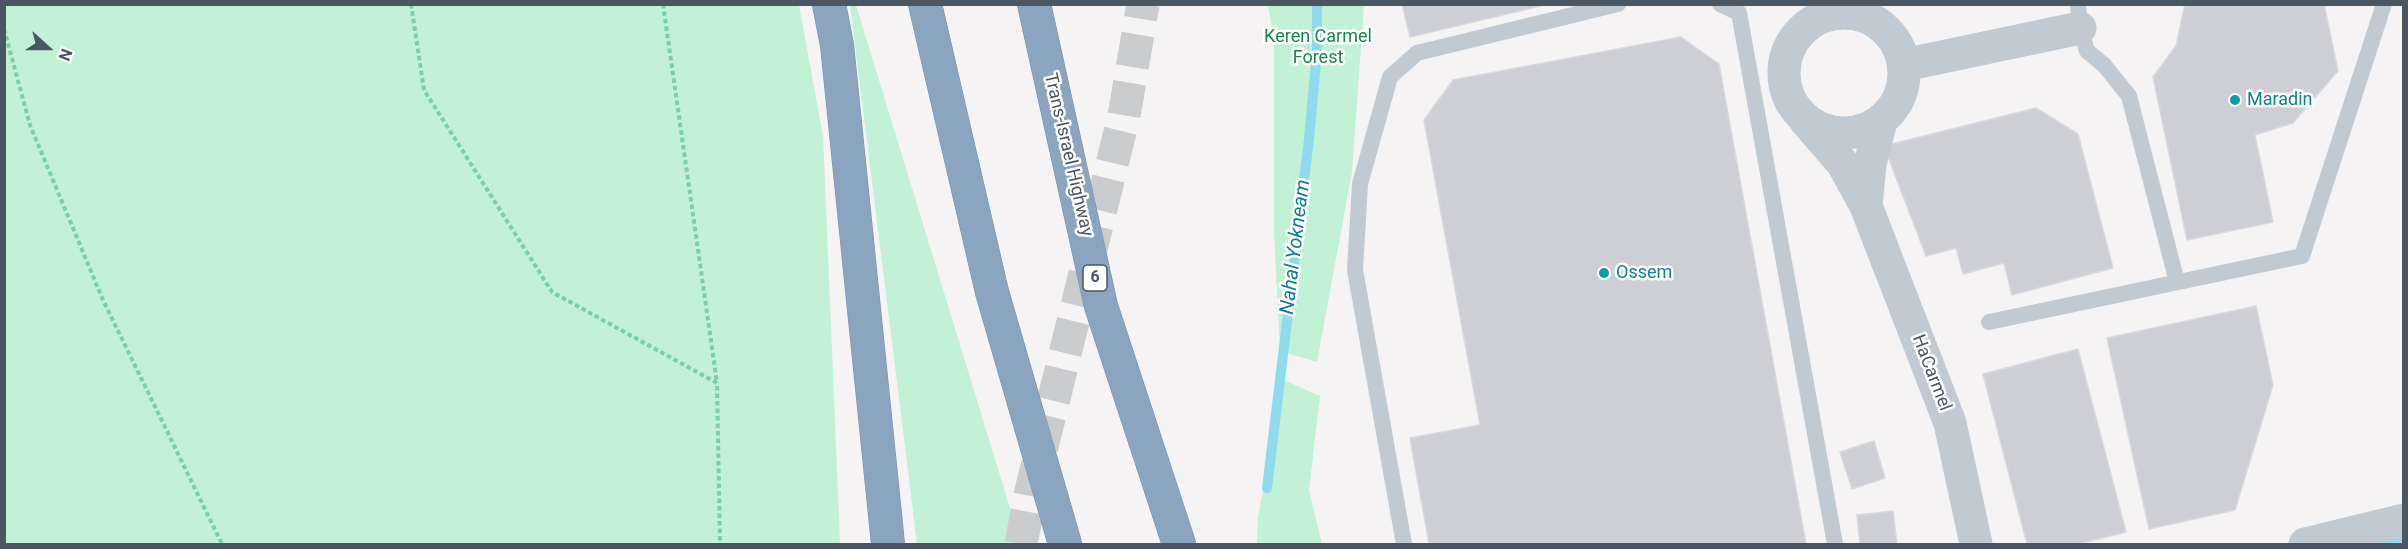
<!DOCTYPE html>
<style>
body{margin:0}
#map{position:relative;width:2408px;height:549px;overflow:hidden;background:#f5f3f3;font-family:Roboto,sans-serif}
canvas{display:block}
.frame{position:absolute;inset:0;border:6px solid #4a5661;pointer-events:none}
.north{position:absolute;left:18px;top:18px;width:60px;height:60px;-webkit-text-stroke:4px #fff;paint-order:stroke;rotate:111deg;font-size:16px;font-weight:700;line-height:24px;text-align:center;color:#4a5661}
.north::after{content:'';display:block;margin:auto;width:21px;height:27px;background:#4a5661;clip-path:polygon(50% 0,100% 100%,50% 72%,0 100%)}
</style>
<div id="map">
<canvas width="2408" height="549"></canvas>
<div class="frame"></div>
<div class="north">N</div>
</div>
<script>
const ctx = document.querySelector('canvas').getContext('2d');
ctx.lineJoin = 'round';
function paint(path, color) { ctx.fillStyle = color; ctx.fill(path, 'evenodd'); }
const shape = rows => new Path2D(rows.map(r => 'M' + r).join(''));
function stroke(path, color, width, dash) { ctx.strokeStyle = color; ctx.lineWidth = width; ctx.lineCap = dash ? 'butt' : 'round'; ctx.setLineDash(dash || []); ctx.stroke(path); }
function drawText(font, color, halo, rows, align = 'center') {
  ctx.font = font + ' Roboto,sans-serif'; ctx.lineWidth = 5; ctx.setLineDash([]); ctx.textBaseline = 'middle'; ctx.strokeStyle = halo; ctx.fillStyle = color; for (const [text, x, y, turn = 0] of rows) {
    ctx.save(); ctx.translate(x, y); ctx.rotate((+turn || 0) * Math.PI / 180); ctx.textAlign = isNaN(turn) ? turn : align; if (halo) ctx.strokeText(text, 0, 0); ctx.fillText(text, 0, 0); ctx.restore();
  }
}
const green = shape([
 [4,5,799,5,823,136,840,544,5,544],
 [850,5,856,5,1021,544,917,544],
 [1268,5,1364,5,1352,172,1317,362,1280,351,1274,233,1274,41],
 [1284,380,1320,396,1309,490,1322,544,1257,544,1258,517]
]);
const stream = shape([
 [1267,488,1309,139,1317,52,1317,4],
 [2376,544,2404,537]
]);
const building = shape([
 [1402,4,1549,4,1410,37,1402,4],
 [2324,4,2338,71,2293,123,2255,135,2273,222,2187,240,2153,77,2176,46,2185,4,2324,4],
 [1681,37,1719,64,1806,544,1429,544,1410,438,1480,425,1424,120,1453,80,1681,37],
 [2036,108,2078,134,2113,268,2012,295,2004,263,1963,274,1956,248,1926,256,1884,146,2036,108],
 [2256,306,2273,385,2235,510,2149,529,2107,338,2256,306],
 [2078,349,2126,532,2078,544,2027,544,1983,374,2078,349],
 [1874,441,1885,478,1852,489,1840,452,1874,441],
 [1893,511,1897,544,1860,544,1857,515,1893,511]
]);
const highwayTunnel = shape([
 [1021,544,1031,491,1124,116,1143,4]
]);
const path = shape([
 [411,4,424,90,552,292,717,383,720,544],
 [663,4,717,383],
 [4,29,30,125,103,300,222,544]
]);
const lane = shape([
 [1720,4,1739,13,1835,544],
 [2078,4,2080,28,2087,51,2104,65,2129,96,2177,282],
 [1989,322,2302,256,2384,4],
 [1404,544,1355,270,1360,184,1390,77,1417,53,1618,4]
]);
const street = shape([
 '1784 73a60 60 0 1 1 120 0a60 60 0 1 1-120 0Z',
 [1904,65,2080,28],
 [1805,120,1843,164,1866,206,1950,423,1976,544],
 [1866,206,1870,164,1881,121],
 [2305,544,2404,520]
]);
const highway = shape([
 [829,4,837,45,888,544],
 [925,4,992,292,1065,544],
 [1034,4,1101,306,1179,544]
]);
const markers = [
 [2235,100,6,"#0f9aa8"],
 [1604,273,6,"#0f9aa8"]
];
const shields = [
 [1095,278,24]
];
const shieldNames = [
 ["6",1095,278]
];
const parkNames = [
 ["Keren Carmel",1318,37],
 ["Forest",1318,58]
];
const cultureNames = [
 ["Maradin",2247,100],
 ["Ossem",1616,273]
];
const streetNames = [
 ["Trans-Israel Highway",1068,155,77],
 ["HaCarmel",1931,373,69]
];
const waterNames = [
 ["Nahal Yokneam",1296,247,-83]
];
paint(green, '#c3f1d5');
stroke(stream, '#90daee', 10);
paint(building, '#cdcfd5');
stroke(building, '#d7d9de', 1.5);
stroke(highwayTunnel, '#caccce', 33, [33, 16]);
stroke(highway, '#7690ad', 34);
stroke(path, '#7ad0a6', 4, [4.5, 3]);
stroke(lane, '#c1cad2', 16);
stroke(street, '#c1cad2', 33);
stroke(highway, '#8ba5c1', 33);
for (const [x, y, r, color] of markers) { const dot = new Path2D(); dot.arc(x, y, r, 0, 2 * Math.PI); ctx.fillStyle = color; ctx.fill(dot); stroke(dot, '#fff', 2); }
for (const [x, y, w] of shields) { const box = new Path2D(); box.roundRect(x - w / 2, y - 13, w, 26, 4.5); ctx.fillStyle = '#fff'; ctx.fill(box); stroke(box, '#4a5661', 1.5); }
drawText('bold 16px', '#4a5661', null, shieldNames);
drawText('18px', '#17864f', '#fff', parkNames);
drawText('18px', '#0d838f', '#fff', cultureNames, 'left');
drawText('18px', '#4a5661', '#fff', streetNames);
drawText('italic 20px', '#0c7c9b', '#fff', waterNames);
</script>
